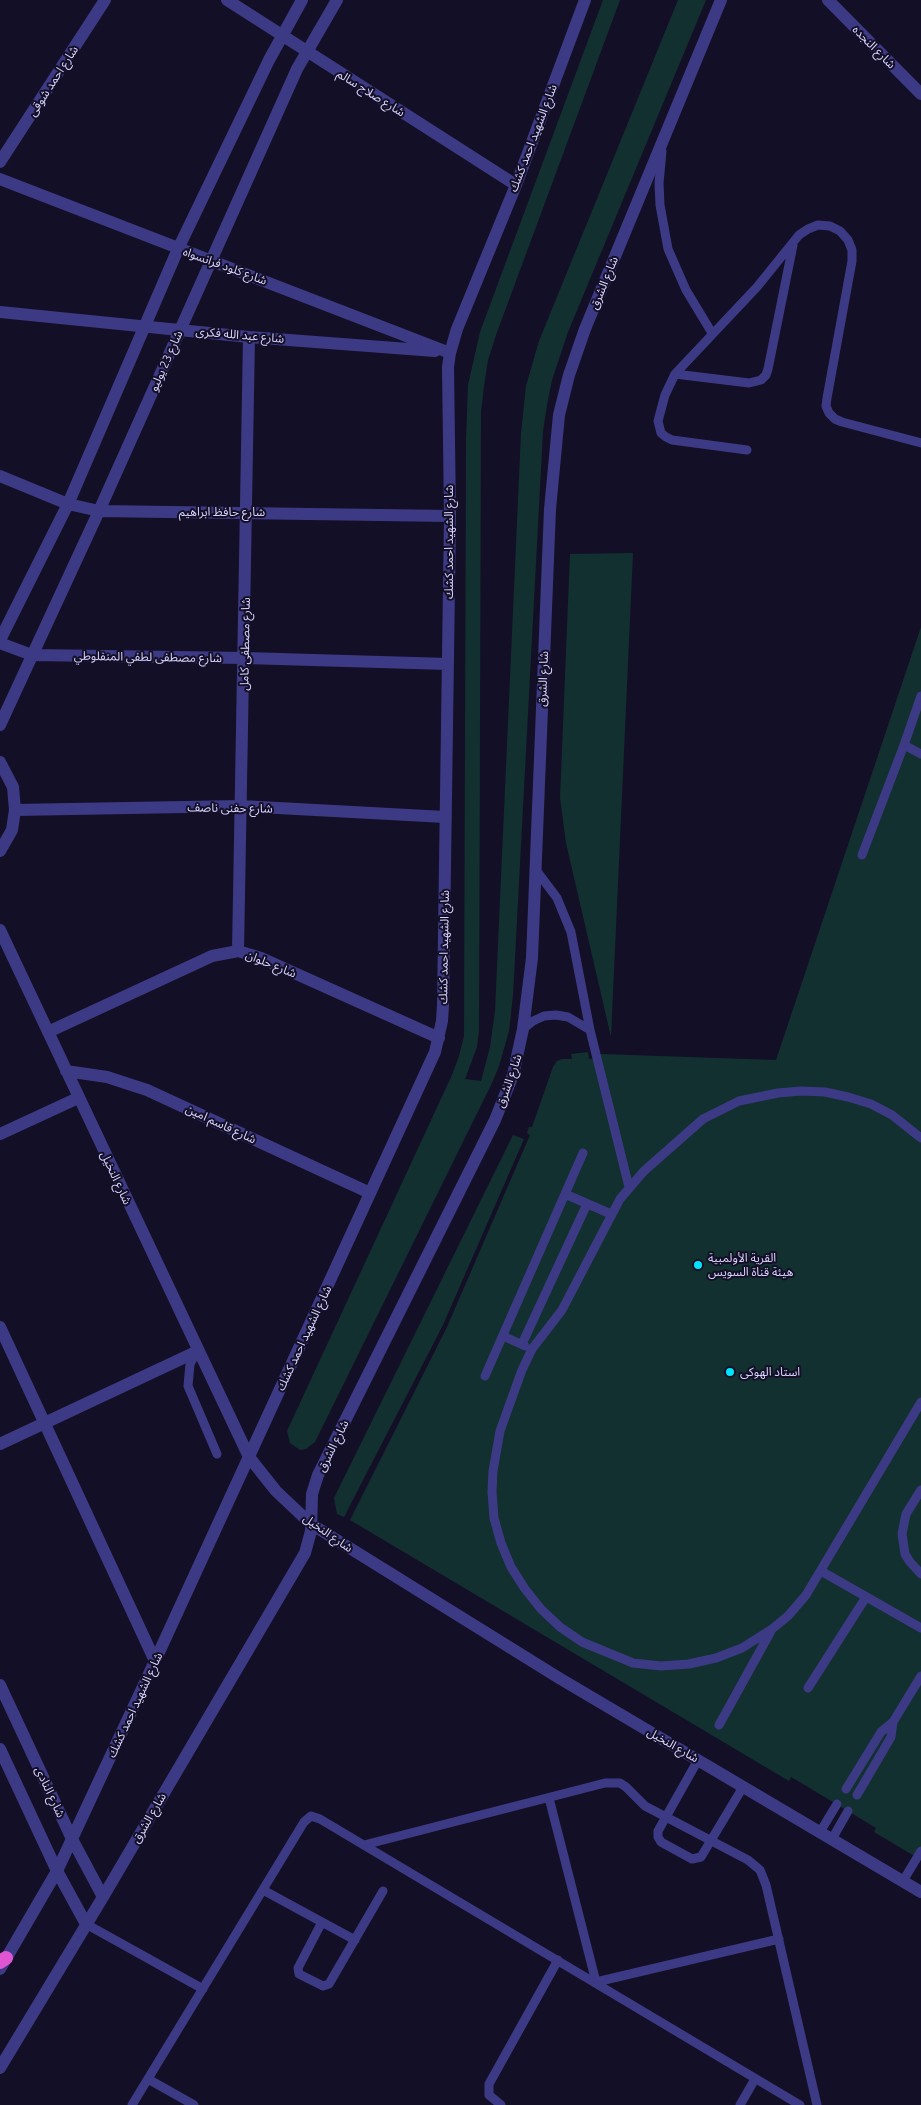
<!DOCTYPE html>
<meta charset="utf-8">
<style>
body{margin:0}
canvas{display:block;background:#130f26}
</style>
<canvas width="921" height="2105"></canvas>
<script>
const ctx = document.querySelector('canvas').getContext('2d');
ctx.lineJoin = 'round';
function paint(path, color) { ctx.fillStyle = color; ctx.fill(path, 'evenodd'); }
const shape = rows => new Path2D(rows.map(r => 'M' + r).join(''));
function stroke(path, color, width, dash) { ctx.strokeStyle = color; ctx.lineWidth = width; ctx.lineCap = dash ? 'butt' : 'round'; ctx.setLineDash(dash || []); ctx.stroke(path); }
function drawText(font, color, halo, rows, align = 'center') {
  ctx.font = font + ' Ubuntu,"Noto Sans Arabic",sans-serif'; ctx.lineWidth = 4; ctx.setLineDash([]); ctx.textBaseline = 'middle'; ctx.strokeStyle = halo; ctx.fillStyle = color; for (const [text, x, y, turn = 0] of rows) {
    ctx.save(); ctx.translate(x, y); ctx.rotate((+turn || 0) * Math.PI / 180); ctx.textAlign = isNaN(turn) ? turn : align; if (halo) ctx.strokeText(text, 0, 0); ctx.fillText(text, 0, 0); ctx.restore();
  }
}
const green = shape([
 [603,0,620,0,496,335,488,360,484,386,481,412,479,1030,477,1047,465,1079,481,1081,490,1047,495,1011,521,433,526,386,539,341,678,0,706,0,568,332,552,380,547,405,543,431,513,995,509,1031,499,1066,492,1083,315,1442,306,1449,300,1450,290,1443,287,1431,452,1075,459,1056,464,1036,466,439,468,385,480,332],
 [633,553,611,1037,566,843,560,798,570,554],
 [921,627,921,1860,874,1832,876,1828,803,1784,791,1777,789,1781,350,1520,447,1327,530,1135,527,1133,529,1127,532,1127,553,1067,557,1061,562,1059,572,1059,571,1054,588,1052,589,1059,601,1058,601,1054,776,1060],
 [513,1135,524,1139,443,1325,344,1517,337,1514,334,1498]
]);
const service = shape([
 [662,151,659,183,660,205,668,249,686,290,712,333],
 [675,374,749,383,761,380,766,375,768,369,793,245],
 [747,450,672,440,666,437,661,433,658,421,665,395,675,374,757,287,799,235,808,229,818,225,830,226,840,231,848,240,852,250,852,261,827,398,826,406,829,413,835,419,842,422,921,443],
 [904,745,921,754],
 [862,855,904,745,921,696],
 [536,870,557,898,571,932,590,1030,629,1187],
 [523,1029,533,1021,544,1016,556,1015,568,1017,590,1030],
 [921,1138,892,1115,871,1104,848,1097,825,1092,801,1091,778,1093,739,1101,703,1119,644,1171,620,1199,562,1310,532,1349,522,1370,500,1431,493,1471,492,1492,494,1518,501,1543,511,1567,525,1589,541,1609,560,1627,582,1642,633,1663,661,1666,689,1664,716,1658,742,1648,772,1629,788,1616,806,1595,921,1402],
 [565,1194,611,1214],
 [503,1336,525,1346],
 [522,1344,587,1204],
 [197,1351,190,1364,188,1386,217,1454],
 [485,1376,583,1153],
 [921,1490,906,1514,902,1534,905,1554,910,1562,921,1574],
 [821,1571,921,1628],
 [808,1688,866,1597],
 [719,1725,771,1631],
 [698,1760,658,1831,658,1837,661,1842,692,1859,701,1857,743,1787],
 [846,1789,881,1732,893,1722,921,1676],
 [857,1795,891,1737,893,1722],
 [549,1798,596,1982,779,1939],
 [820,1832,837,1804],
 [832,1839,848,1811],
 [364,1845,605,1783,620,1783,626,1787,645,1806,748,1860,760,1870,766,1885,817,2105],
 [903,1881,921,1851],
 [263,1890,355,1940],
 [322,1922,298,1968,299,1974,323,1986,329,1984,383,1891],
 [86,1924,203,1989],
 [148,2079,194,2105],
 [132,2105,304,1822,311,1816,320,1819,800,2105],
 [501,2105,489,2095,489,2084,558,1960],
 [740,2105,755,2079]
]);
const minor = shape([
 [227,0,516,185],
 [0,162,105,0],
 [0,179,450,353],
 [0,312,249,337,435,351],
 [0,476,68,504,99,511,450,516],
 [0,640,68,504,178,249,269,60,302,0],
 [0,643,32,655,245,658,448,664],
 [0,725,99,511,297,69,337,0],
 [0,762,13,787,15,810,12,830,0,851],
 [15,810,241,806,445,817],
 [0,930,249,1457,276,1491,311,1524,559,1678,921,1892],
 [238,951,249,337],
 [48,1032,212,956,238,951,261,958,439,1038],
 [66,1071,107,1077,147,1090,370,1193],
 [0,1134,78,1098],
 [0,1327,155,1661],
 [0,1444,198,1351],
 [0,1685,72,1839,103,1897],
 [0,1749,57,1871,86,1924],
 [0,1969,57,1871,155,1661,435,1052,442,1021,443,1005,450,516,448,367,450,353,457,329,516,185,585,0],
 [0,2068,103,1897,305,1553,311,1531,312,1494,318,1475,495,1120,513,1075,523,1029,532,958,550,509,559,415,569,375,585,329,721,0]
]);
const tertiary = shape([
 [828,0,921,94]
]);
const trunk = shape([
 [0,1962,6,1958]
]);
const markers = [
 [698,1265,5,"#00e5ff"],
 [730,1372,5,"#00e5ff"]
];
const streetNames = [
 ["شارع النجده",874,47,45],
 ["شارع احمد شوقى",53,81,-57],
 ["شارع صلاح سالم",371,93,32],
 ["شارع الشهيد احمد كشك",533,138,-69],
 ["شارع كلود فرانسواه",225,266,20],
 ["شارع الشرق",604,283,-68],
 ["شارع عبد الله فكرى",240,335,5],
 ["شارع 23 يوليو",166,361,-66],
 ["شارع حافظ ابراهيم",222,512],
 ["شارع الشهيد احمد كشك",449,542,-90],
 ["شارع مصطفى كامل",245,644,-89],
 ["شارع مصطفى لطفي المنفلوطي",148,657,1],
 ["شارع الشرق",543,679,-88],
 ["شارع حفنى ناصف",230,808,1],
 ["شارع الشهيد احمد كشك",444,947,-89],
 ["شارع حلوان",271,964,22],
 ["شارع الشرق",509,1081,-71],
 ["شارع قاسم امين",221,1124,25],
 ["شارع النخيل",116,1178,65],
 ["شارع الشهيد احمد كشك",304,1338,-65],
 ["شارع الشرق",333,1446,-64],
 ["شارع النخيل",328,1533,35],
 ["شارع الشهيد احمد كشك",135,1705,-65],
 ["شارع النخيل",673,1745,30],
 ["شارع النادى",50,1792,65],
 ["شارع الشرق",149,1818,-60]
];
const poiNames = [
 ["القرية الأولمبية",708,1258],
 ["هيئة قناة السويس",708,1272],
 ["استاد الهوكى",740,1372]
];
paint(green, '#12302f');
stroke(service, '#3d3a85', 9);
stroke(minor, '#3d3a85', 12);
stroke(tertiary, '#3d3a85', 12);
stroke(trunk, '#e055d1', 14);
for (const [x, y, r, color] of markers) { const dot = new Path2D(); dot.arc(x, y, r, 0, 2 * Math.PI); ctx.fillStyle = color; ctx.fill(dot); stroke(dot, '#130f26', 2); }
drawText('12px', '#d9d4ff', '#130f26', streetNames);
drawText('12px', '#d9d4ff', '#130f26', poiNames, 'left');
</script>
